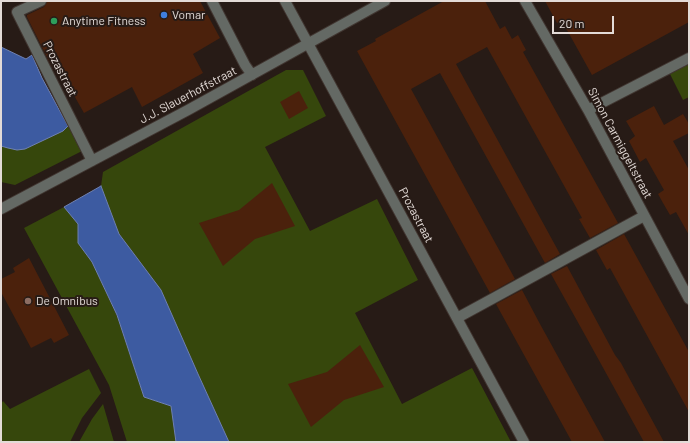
<!DOCTYPE html>
<style>
body{margin:0}
#map{position:relative;width:690px;height:443px;overflow:hidden;background:#271b16;font-family:Barlow,sans-serif}
canvas{display:block}
.frame{position:absolute;inset:0;border:2px solid #e3dbd7;pointer-events:none}
.scale{position:absolute;left:552px;top:16px;width:62px;height:18px;box-sizing:border-box;border:2px solid #e3dbd7;border-top:0;padding-left:5px;font-size:12px;line-height:14px;white-space:nowrap;color:#e3dbd7;-webkit-text-stroke:3px #271b16;paint-order:stroke}
</style>
<div id="map">
<canvas width="690" height="443"></canvas>
<div class="frame"></div>
<div class="scale">20 m</div>
</div>
<script>
const ctx = document.querySelector('canvas').getContext('2d');
ctx.lineJoin = 'round';
function paint(path, color) { ctx.fillStyle = color; ctx.fill(path, 'evenodd'); }
const shape = rows => new Path2D(rows.map(r => 'M' + r).join(''));
function stroke(path, color, width, dash) { ctx.strokeStyle = color; ctx.lineWidth = width; ctx.lineCap = dash ? 'butt' : 'round'; ctx.setLineDash(dash || []); ctx.stroke(path); }
function drawText(font, color, halo, rows, align = 'center') {
  ctx.font = font + ' Barlow,sans-serif'; ctx.lineWidth = 4; ctx.setLineDash([]); ctx.textBaseline = 'middle'; ctx.strokeStyle = halo; ctx.fillStyle = color; for (const [text, x, y, turn = 0] of rows) {
    ctx.save(); ctx.translate(x, y); ctx.rotate((+turn || 0) * Math.PI / 180); ctx.textAlign = isNaN(turn) ? turn : align; if (halo) ctx.strokeText(text, 0, 0); ctx.fillText(text, 0, 0); ctx.restore();
  }
}
const green = shape([
 [689,62,689,97,683,100,669,72],
 [286,70,303,70,326,116,265,147,310,231,377,199,418,280,355,313,402,404,472,368,511,442,229,442,198,374,161,290,119,234,101,186,103,172],
 [68,126,84,150,15,185,1,182,1,146,8,148,63,131],
 [64,207,78,224,78,243,92,262,117,316,144,397,171,406,176,442,127,442,109,385,24,228],
 [89,369,101,393,82,418,70,442,1,442,1,404,3,401,10,409],
 [103,404,114,442,79,442,92,419]
]);
const water = shape([
 [1,47,26,59,32,55,42,78,68,126,63,131,25,149,17,150,8,148,1,146,1,47],
 [101,186,119,234,161,290,198,374,229,442,176,442,171,406,144,397,117,315,92,262,78,243,78,224,64,207,101,186]
]);
const building = shape([
 [47,1,200,1,220,38,193,54,203,73,142,107,132,87,84,113,59,69,55,71,50,63,27,17,27,15,44,7,46,4],
 [444,1,485,1,500,29,505,26,512,39,518,35,526,50,523,52,618,223,590,238,579,219,582,218,487,47,456,64,560,254,545,263,440,73,411,89,515,279,490,293,357,51,376,41,375,39],
 [545,1,689,1,689,22,592,75,562,21,557,23],
 [299,91,308,108,289,119,280,102],
 [654,106,664,125,683,114,689,124,689,133,673,141,689,170,689,235,676,212,670,215,663,203,658,194,664,190,646,158,640,162,629,141,635,136,626,121],
 [272,183,295,226,255,239,223,266,199,223,239,210],
 [624,234,689,352,689,412,610,268,607,270,596,250],
 [29,258,69,335,54,343,51,338,31,348,1,292,1,279,15,272,13,268],
 [567,266,615,355,621,363,664,442,644,442,585,335,551,274],
 [522,290,540,324,605,442,572,442,507,324,496,304],
 [360,345,384,387,344,400,311,427,288,384,327,372]
]);
const minor = shape([
 [41,1,17,12,92,161],
 [212,1,245,65,252,75],
 [285,1,524,442],
 [525,1,588,110,689,299],
 [588,110,689,58],
 [1,209,188,110,385,1],
 [457,318,644,216]
]);
const markers = [
 [164,15,4,"#3f7fe0"],
 [54,21,4,"#2e9e5b"],
 [28,301,4,"#8d6e63"]
];
const poiNames = [
 ["Vomar",172,15],
 ["Anytime Fitness",62,21],
 ["De Omnibus",36,301]
];
const streetNames = [
 ["Prozastraat",60,69,63],
 ["J.J. Slauerhoffstraat",188,95,-28],
 ["Simon Carmiggeltstraat",620,143,62],
 ["Prozastraat",416,215,62]
];
paint(green, '#36470c');
paint(water, '#3d5ba1');
stroke(water, '#6f81b1', 1);
paint(building, '#4b210c');
stroke(minor, '#413631', 12);
stroke(minor, '#646964', 10);
for (const [x, y, r, color] of markers) { const dot = new Path2D(); dot.arc(x, y, r, 0, 2 * Math.PI); ctx.fillStyle = color; ctx.fill(dot); stroke(dot, '#271b16', 1.5); }
drawText('12px', '#e3dbd7', '#271b16', poiNames, 'left');
drawText('12px', '#e3dbd7', '#271b16', streetNames);
</script>
